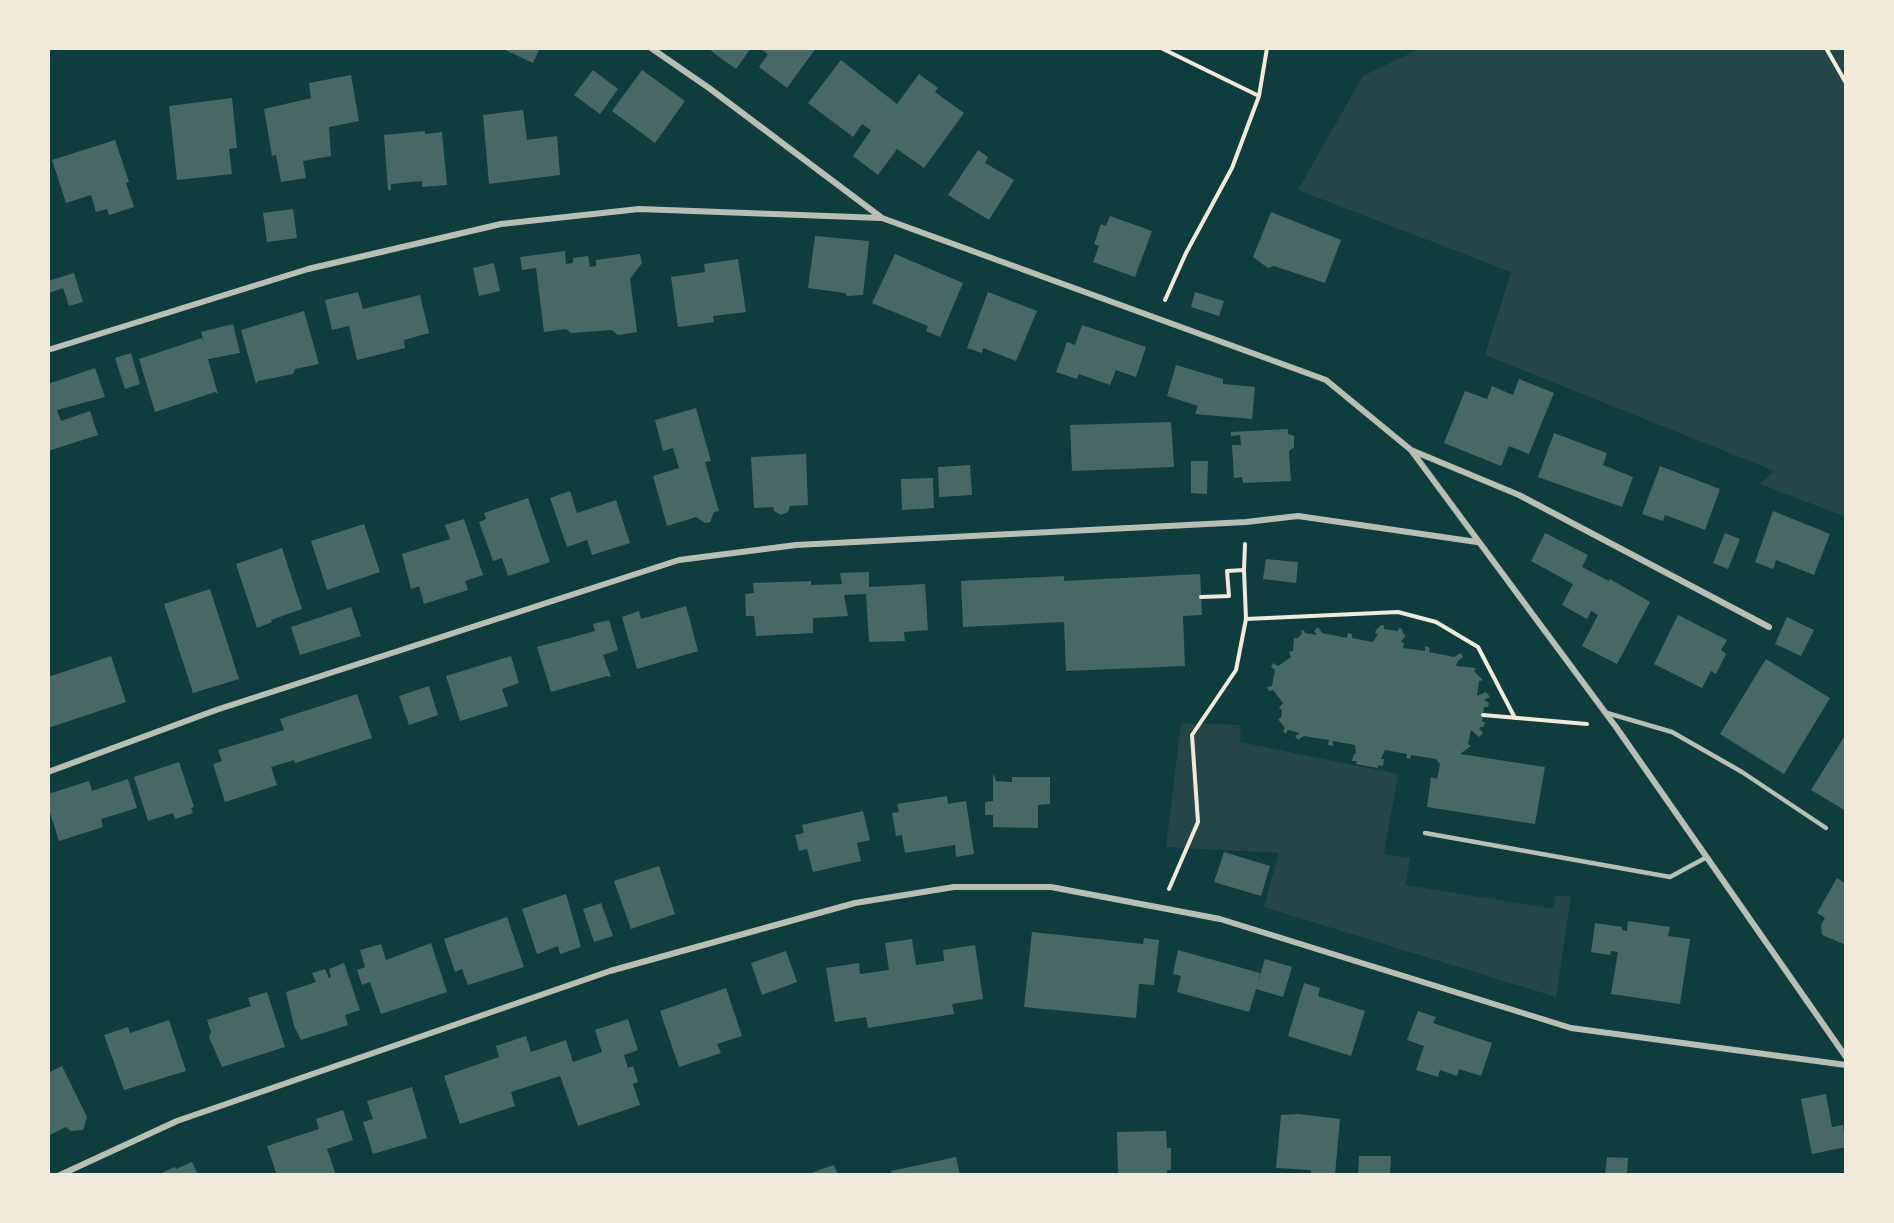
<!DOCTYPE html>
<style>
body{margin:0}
#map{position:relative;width:1894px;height:1223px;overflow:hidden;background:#0f3d3e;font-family:"DejaVu Sans",sans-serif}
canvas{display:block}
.frame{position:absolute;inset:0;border:50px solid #f1e9da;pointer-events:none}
</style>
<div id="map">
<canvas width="1894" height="1223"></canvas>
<div class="frame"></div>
</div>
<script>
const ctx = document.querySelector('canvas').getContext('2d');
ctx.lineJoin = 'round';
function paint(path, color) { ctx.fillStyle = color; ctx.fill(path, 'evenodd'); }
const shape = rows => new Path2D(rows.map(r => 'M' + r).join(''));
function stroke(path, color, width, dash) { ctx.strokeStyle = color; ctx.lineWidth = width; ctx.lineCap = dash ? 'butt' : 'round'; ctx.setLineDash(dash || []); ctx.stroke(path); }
const green = shape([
 [1421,48,1846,48,1846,517,1760,484,1774,471,1485,355,1511,272,1298,190,1363,76],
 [1181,723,1241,725,1240,742,1398,774,1384,854,1410,858,1406,885,1553,909,1556,895,1571,897,1556,997,1264,907,1279,853,1166,847]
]);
const building = shape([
 [501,48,540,48,533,63],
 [713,48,751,48,736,69,711,51],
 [759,48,816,48,787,88,759,67,768,54],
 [841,60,897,104,919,74,938,88,935,92,964,113,924,168,897,149,878,175,853,156,871,130,862,124,853,137,808,103],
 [593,70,618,89,600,114,574,95],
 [642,70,685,101,655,143,612,111],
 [351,75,359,121,329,127,331,156,303,161,306,178,281,182,276,155,272,156,264,109,311,98,309,83],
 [232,98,237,148,229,149,232,174,177,180,169,106],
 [523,110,527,140,557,136,560,175,489,184,483,115],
 [425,131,425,134,442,132,447,185,422,187,422,181,391,184,391,190,388,190,384,135],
 [115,140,129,182,126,183,134,207,109,215,107,209,96,212,91,195,66,203,52,160],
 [978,150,988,157,985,163,1014,180,989,220,948,195],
 [293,209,297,238,267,242,263,213],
 [1271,212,1341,240,1325,283,1274,266,1268,268,1253,257],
 [1110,216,1152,231,1135,277,1093,262,1099,246,1094,244,1101,224,1106,226],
 [815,236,869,241,863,295,847,296,845,293,808,288],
 [565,251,566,264,573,263,573,258,588,256,590,267,596,266,596,260,640,254,642,263,630,279,637,332,618,335,612,330,571,333,566,329,544,332,536,268,522,270,520,257],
 [895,254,963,283,940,337,926,331,928,326,872,303],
 [738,259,746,312,713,316,714,322,678,327,671,277,705,272,704,264],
 [494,263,500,291,479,296,473,268],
 [74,273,83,302,69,306,63,288,49,293,48,281],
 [358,292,363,309,420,295,429,333,404,340,405,348,357,360,349,326,332,330,325,300],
 [988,292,1037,311,1016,361,983,348,982,353,967,348],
 [1195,292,1224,301,1219,316,1191,307],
 [304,311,319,364,295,369,293,374,258,381,256,384,241,330],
 [233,324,240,353,208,359,218,394,215,392,155,412,139,359,202,338,205,347,201,332],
 [1082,325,1146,347,1136,377,1116,370,1110,385,1079,374,1077,379,1056,372,1067,342,1075,345],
 [131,353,140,384,125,389,115,358],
 [1176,365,1223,379,1223,384,1255,387,1252,419,1195,414,1198,406,1167,396],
 [95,368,105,397,57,410,61,421,90,411,98,435,48,451,48,384],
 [1519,379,1554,393,1529,454,1509,446,1501,466,1444,443,1465,391,1487,399,1492,386,1513,395],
 [696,408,711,461,705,462,719,511,714,512,710,522,705,523,696,517,667,526,653,476,679,468,673,448,663,451,655,420],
 [1171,422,1174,467,1072,471,1070,425],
 [1288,429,1288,434,1294,436,1294,447,1289,451,1291,481,1243,483,1242,477,1234,478,1232,445,1241,445,1240,435,1231,436,1231,432],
 [1554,433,1607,453,1603,465,1633,477,1622,507,1538,477],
 [806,454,808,505,790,506,788,512,781,515,774,511,773,507,754,508,751,457],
 [1191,461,1208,461,1207,494,1191,493],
 [970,465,972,495,939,497,938,467],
 [1660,466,1720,489,1705,530,1665,515,1663,521,1642,514],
 [933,478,934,508,902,510,901,479],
 [570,491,577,513,616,500,630,543,592,555,587,540,567,547,550,498],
 [528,498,550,562,508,576,502,558,493,561,479,522,486,519,484,513],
 [1773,511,1830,534,1814,575,1776,560,1773,569,1755,562],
 [464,519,483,575,465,581,468,590,424,604,419,586,411,589,402,554,450,539,445,525],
 [364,524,380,572,327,590,311,541],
 [1545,533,1588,555,1582,567,1609,581,1610,579,1650,602,1617,664,1582,646,1598,615,1591,611,1587,619,1562,605,1573,584,1531,561],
 [1725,533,1740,539,1728,569,1713,563],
 [282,548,302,609,271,620,272,622,257,628,236,564],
 [1266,559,1298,562,1296,583,1263,579],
 [869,572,869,587,925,584,928,630,904,632,905,641,869,642,866,594,844,595,848,616,813,618,813,633,756,636,754,616,746,616,745,594,754,593,753,583,811,581,811,585,842,584,840,573],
 [1200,574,1202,615,1183,616,1185,666,1066,671,1064,622,963,627,961,581,1064,576,1064,581],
 [210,589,239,679,193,693,164,604],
 [686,606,698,651,637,669,622,617,639,611,641,619],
 [351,607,361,636,300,655,291,627],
 [1678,615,1727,640,1721,650,1726,654,1716,674,1711,671,1702,688,1654,664],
 [1787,617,1814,630,1801,656,1775,644],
 [609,620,618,650,603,655,611,677,607,676,551,692,537,647,595,631,593,624],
 [1381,625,1384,625,1384,629,1398,631,1399,628,1402,629,1403,634,1406,635,1401,642,1404,643,1403,648,1425,651,1425,646,1430,648,1429,652,1454,657,1461,653,1463,657,1458,661,1456,666,1476,668,1474,671,1483,680,1479,681,1477,696,1486,692,1490,697,1484,700,1489,703,1488,707,1484,707,1483,715,1482,722,1485,722,1484,726,1479,728,1483,733,1479,737,1471,730,1468,744,1471,746,1460,754,1545,767,1535,824,1427,807,1431,777,1437,779,1440,764,1436,759,1411,755,1410,759,1406,758,1407,754,1385,750,1381,759,1384,759,1383,766,1378,765,1378,768,1356,764,1357,761,1352,761,1354,754,1356,754,1355,745,1333,741,1333,746,1328,745,1329,740,1304,736,1298,740,1295,736,1300,733,1288,730,1286,734,1283,731,1285,728,1278,719,1281,718,1282,710,1279,708,1283,703,1273,690,1269,691,1267,687,1272,686,1275,670,1271,667,1273,663,1278,666,1291,657,1289,652,1293,651,1294,637,1296,639,1302,634,1301,631,1304,630,1305,633,1317,635,1314,631,1318,627,1322,633,1347,638,1348,633,1352,634,1352,638,1373,642,1378,634,1375,633,1376,630],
 [111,656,126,702,48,728,48,677],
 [511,656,519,683,502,689,508,706,460,721,446,676],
 [1766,659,1830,698,1784,774,1720,734],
 [429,686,438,715,409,725,399,696],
 [357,694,372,738,295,763,294,760,271,767,277,785,225,802,213,764,222,761,218,750,284,730,280,719],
 [1846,734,1846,811,1811,790],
 [179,762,194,807,191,808,193,813,175,819,173,813,148,821,134,777],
 [993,773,996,781,1012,782,1012,777,1050,777,1050,804,1038,805,1038,828,993,827,993,815,985,815,985,802,993,801],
 [128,779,137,808,101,819,103,827,59,841,48,806,48,794,89,781,92,791],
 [947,796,948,804,966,801,974,854,956,857,955,845,905,853,902,835,896,836,892,813,899,812,897,804],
 [863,811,870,840,857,843,861,861,813,872,807,849,799,851,795,835,804,833,802,825],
 [1224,852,1270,866,1261,896,1214,882],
 [659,866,675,914,631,929,614,881],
 [1837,878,1846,884,1846,945,1822,935,1821,925,1825,918,1817,913],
 [566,894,581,947,560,954,558,946,537,954,522,909],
 [601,903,613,936,594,942,583,909],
 [507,917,524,967,468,985,462,969,455,972,444,939],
 [1628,921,1670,927,1668,936,1690,939,1680,1004,1611,994,1618,952,1611,951,1610,955,1591,952,1595,923,1622,927,1622,930,1627,931],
 [1032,932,1143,944,1144,938,1159,940,1154,985,1139,984,1136,1018,1024,1007],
 [912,939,916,965,944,961,943,950,975,945,983,999,952,1004,954,1014,868,1028,866,1017,835,1022,826,968,859,963,860,974,889,970,885,943],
 [431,943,447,992,381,1014,370,982,362,985,357,970,365,967,360,950,381,944,386,960],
 [1178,950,1260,973,1258,982,1265,959,1292,967,1283,997,1256,989,1249,1012,1177,992,1181,976,1173,974],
 [786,951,797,982,762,995,751,963],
 [344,963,360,1010,345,1015,348,1025,301,1040,294,1026,286,992,316,982,312,973,325,969,329,978,331,977,329,969],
 [1304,983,1320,988,1318,996,1365,1011,1351,1056,1288,1036],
 [726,988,742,1036,717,1044,721,1053,679,1067,660,1011],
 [267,992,285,1047,222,1067,209,1037,211,1032,207,1020,251,1006,248,998],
 [1418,1011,1436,1017,1433,1023,1492,1043,1481,1076,1459,1069,1457,1076,1440,1070,1438,1077,1416,1070,1424,1046,1407,1040],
 [628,1019,638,1050,624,1055,628,1068,633,1066,638,1082,633,1084,640,1105,578,1126,560,1076,511,1092,515,1106,460,1124,444,1076,499,1057,496,1046,526,1036,531,1052,566,1040,573,1062,602,1052,595,1030],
 [169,1020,186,1071,124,1090,104,1035,128,1027,130,1033],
 [62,1066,87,1117,83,1130,71,1131,66,1127,48,1136,48,1073],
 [412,1087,427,1138,373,1154,363,1122,373,1119,367,1101],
 [1826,1094,1832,1127,1843,1125,1846,1147,1812,1154,1801,1099],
 [343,1110,353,1140,327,1149,336,1175,277,1175,267,1146,319,1129,316,1119],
 [1298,1114,1340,1119,1335,1175,1311,1175,1311,1170,1276,1168,1281,1115],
 [1166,1131,1167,1148,1171,1148,1171,1170,1167,1170,1167,1175,1118,1175,1117,1132],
 [1359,1156,1391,1156,1390,1175,1358,1175],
 [956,1157,960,1175,892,1175,891,1171],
 [1607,1157,1628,1158,1627,1175,1605,1175],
 [192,1162,198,1175,157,1175,175,1167,176,1169],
 [834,1165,838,1175,805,1175]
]);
const path = shape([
 [1161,48,1259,96],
 [1826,48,1846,83],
 [1165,300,1186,253,1232,168,1259,96,1267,48],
 [1244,570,1246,619],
 [1201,597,1229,596,1227,571,1244,570,1245,544],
 [1483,715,1587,724],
 [1169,889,1198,822,1192,735,1236,670,1246,619,1398,612,1436,622,1478,647,1515,718]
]);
const service = shape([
 [1607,713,1672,732,1742,772,1826,828],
 [1425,833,1670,877,1707,857]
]);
const minor = shape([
 [651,48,709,88,882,218,1326,380,1411,450,1616,727,1846,1057],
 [48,350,308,269,501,224,639,209,881,218],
 [1411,450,1519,495,1769,627],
 [48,772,216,710,679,560,796,545,1246,522,1298,516,1477,542],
 [60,1175,177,1121,610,971,855,903,954,887,1051,887,1220,919,1571,1028,1846,1065]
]);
paint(green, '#244646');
paint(building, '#486865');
stroke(path, '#f1e9da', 4);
stroke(service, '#b8beb3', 4.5);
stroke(minor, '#b8beb3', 6);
</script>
